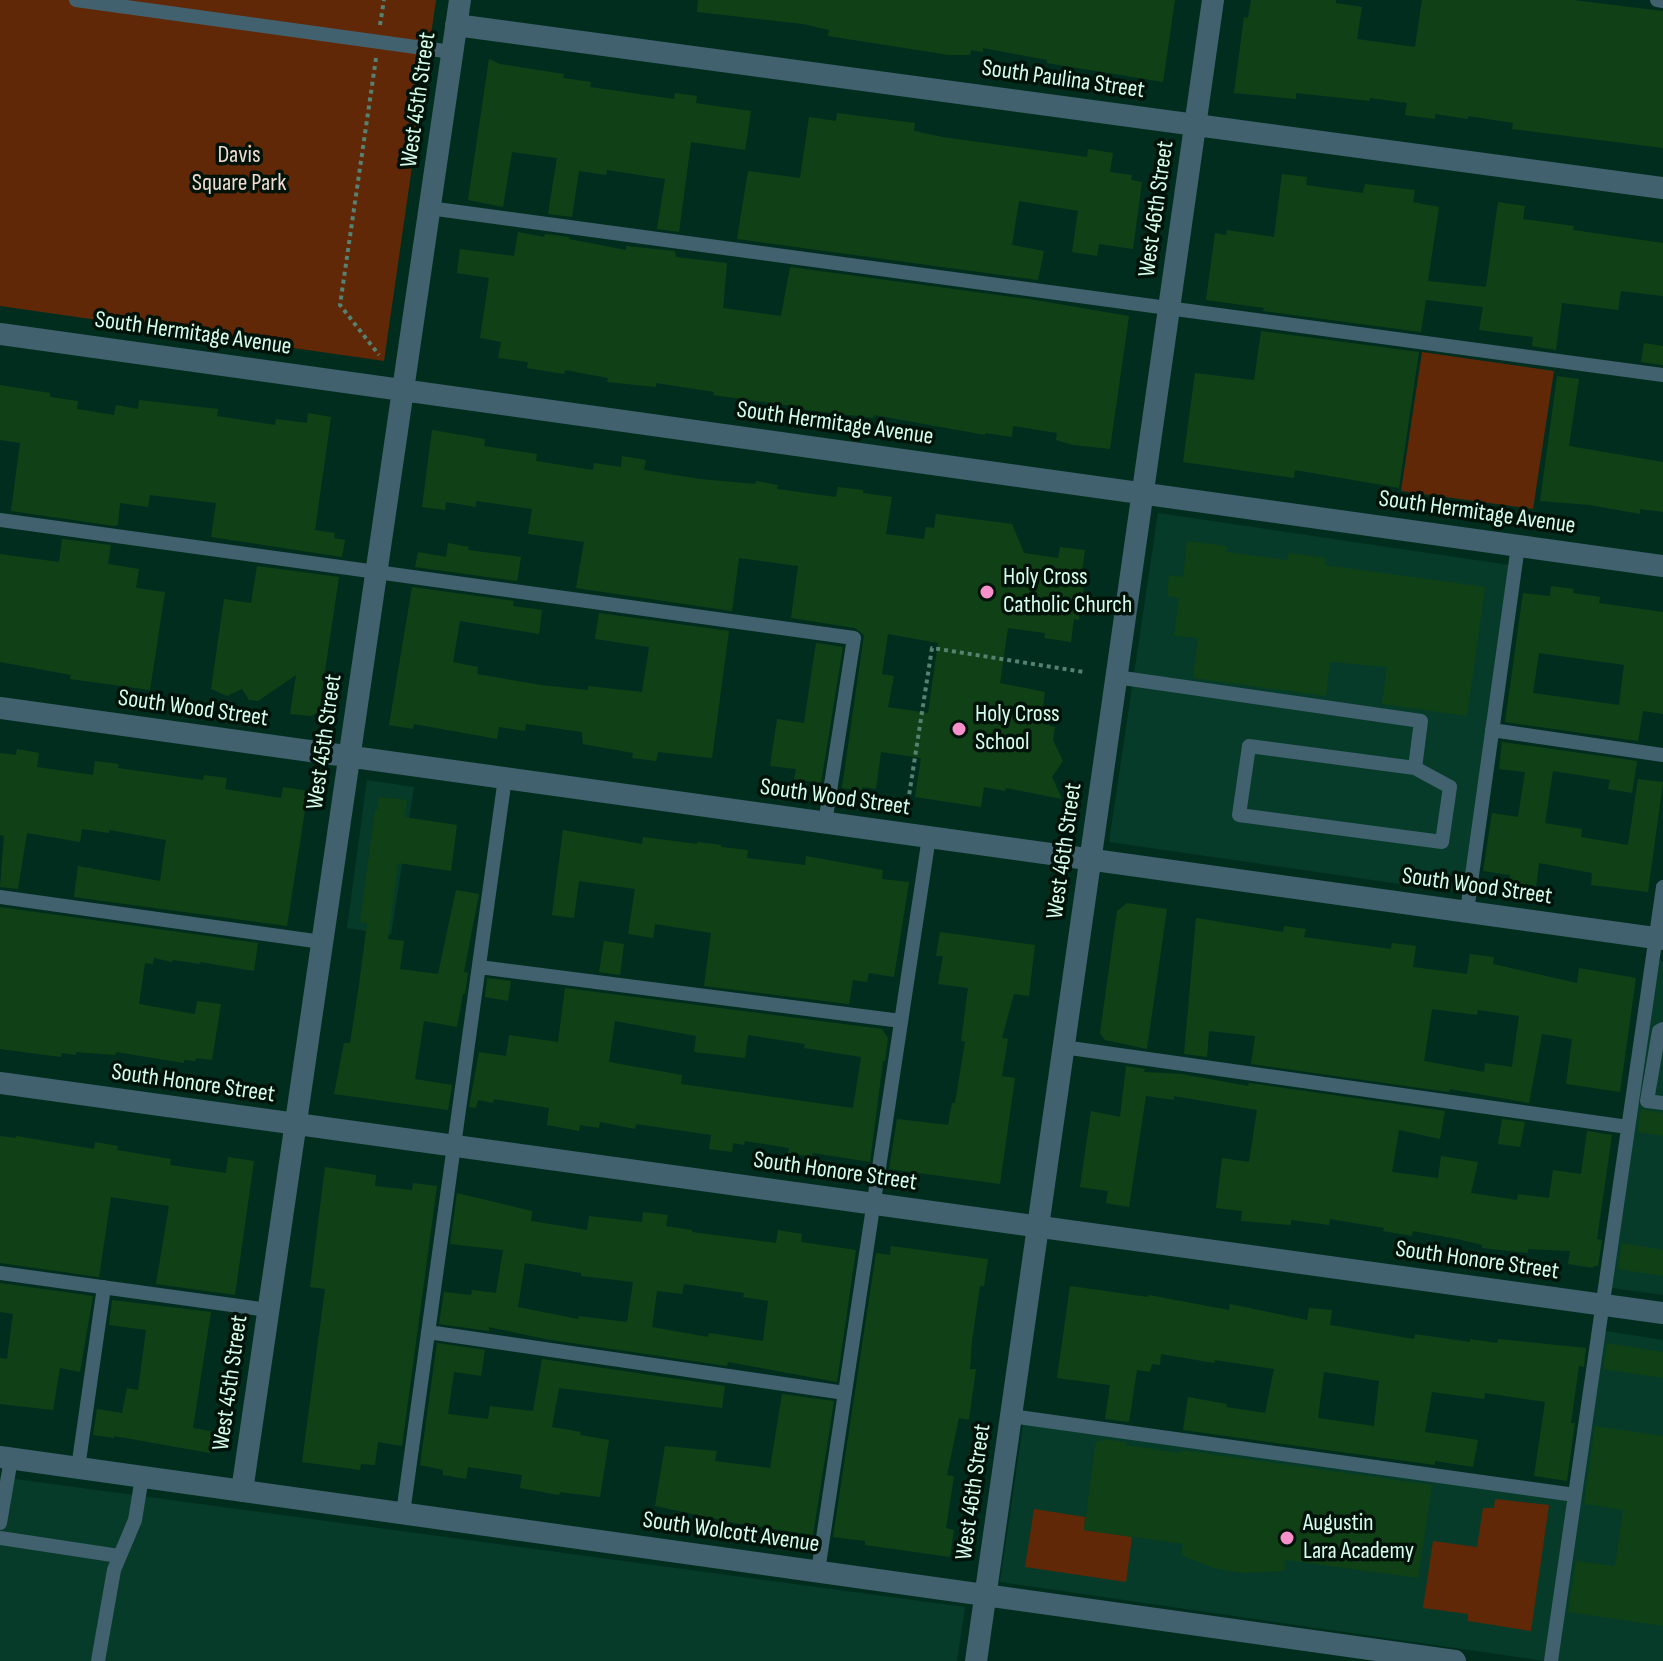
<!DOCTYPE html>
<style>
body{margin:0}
canvas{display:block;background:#002d1e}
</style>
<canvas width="1663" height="1661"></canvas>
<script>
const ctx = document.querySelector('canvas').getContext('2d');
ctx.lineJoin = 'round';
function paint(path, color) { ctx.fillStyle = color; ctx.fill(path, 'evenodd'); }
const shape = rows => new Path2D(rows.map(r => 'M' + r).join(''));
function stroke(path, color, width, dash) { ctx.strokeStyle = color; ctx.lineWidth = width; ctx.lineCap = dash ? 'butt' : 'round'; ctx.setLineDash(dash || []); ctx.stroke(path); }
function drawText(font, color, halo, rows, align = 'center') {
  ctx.font = font + ' "Sofia Sans Condensed",sans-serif'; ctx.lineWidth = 7; ctx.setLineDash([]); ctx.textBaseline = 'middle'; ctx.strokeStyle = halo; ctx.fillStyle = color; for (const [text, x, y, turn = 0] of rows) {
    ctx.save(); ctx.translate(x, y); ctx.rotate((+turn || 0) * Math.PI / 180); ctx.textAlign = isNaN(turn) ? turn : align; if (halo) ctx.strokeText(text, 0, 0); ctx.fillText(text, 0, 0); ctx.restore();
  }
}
const built = shape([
 [1158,513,1516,566,1469,894,1109,842],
 [367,780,414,787,391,935,347,928],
 [1652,960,1663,961,1663,1295,1605,1287],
 [1599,1330,1663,1340,1663,1661,1545,1661,1000,1582,1024,1418,1574,1495],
 [0,1477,965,1607,957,1661,0,1661]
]);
const green = shape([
 [0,0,436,0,384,361,0,306],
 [1422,352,1554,371,1533,509,1401,491],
 [1495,1499,1549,1505,1531,1631,1468,1621,1468,1614,1423,1608,1433,1541,1477,1547,1483,1508,1494,1508],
 [1034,1509,1085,1517,1084,1530,1132,1537,1126,1582,1025,1567]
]);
const building = shape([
 [698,0,1175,0,1163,82,1047,63,1047,60,983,48,983,52,971,50,970,55,949,55,828,36,829,30,803,24,697,12],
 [1251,0,1336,0,1336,3,1362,7,1357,39,1415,47,1422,0,1573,0,1663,11,1663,148,1512,129,1513,123,1468,116,1468,119,1435,114,1435,119,1405,115,1407,103,1370,98,1370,101,1296,93,1296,99,1234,93,1244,17,1248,18],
 [489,59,500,64,564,74,563,78,591,82,590,87,674,99,675,93,697,96,696,103,751,111,745,150,691,142,679,232,657,229,665,179,607,170,606,175,579,171,572,217,548,214,557,158,512,152,503,207,468,200],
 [837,113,915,123,914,131,942,137,1087,157,1088,149,1113,153,1110,172,1132,175,1131,180,1142,182,1133,249,1099,244,1097,256,1072,252,1078,211,1019,201,1012,245,1044,251,1038,280,737,239,748,171,800,178,809,117,836,121],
 [1282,174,1307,177,1306,185,1363,193,1365,184,1415,190,1413,202,1439,207,1428,281,1486,287,1498,202,1525,206,1523,219,1574,226,1573,230,1663,243,1663,296,1621,291,1618,310,1562,303,1556,350,1532,346,1533,337,1479,330,1483,307,1426,300,1421,332,1263,311,1264,308,1206,300,1215,233,1226,235,1227,230,1274,237],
 [518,232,544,237,545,234,569,237,569,239,626,250,626,246,675,251,676,257,727,263,723,308,781,316,790,267,1035,300,1129,316,1110,449,1073,445,1056,440,1057,433,1013,426,1012,437,985,433,985,435,874,415,873,418,792,408,792,406,713,395,714,392,656,383,656,387,607,382,608,378,565,370,564,374,527,368,528,362,498,358,501,342,480,338,489,278,457,273,460,249,514,256],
 [1261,331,1419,352,1399,488,1295,470,1294,478,1183,462,1195,373,1254,380],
 [1644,343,1663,346,1663,365,1641,362],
 [1557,376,1579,379,1569,446,1663,462,1663,512,1640,509,1640,514,1590,505,1540,501],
 [0,385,50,393,50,397,78,401,77,409,114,415,116,405,138,409,139,400,218,409,217,416,275,425,276,419,307,423,308,413,331,417,315,530,335,533,334,538,345,540,342,557,211,537,216,503,150,495,148,507,120,503,118,525,115,526,11,511,20,443,0,440],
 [432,430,485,439,484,446,537,454,536,461,593,470,594,463,621,467,622,456,646,460,644,470,700,479,755,484,756,481,778,485,777,489,836,497,838,487,863,490,863,493,892,497,886,534,924,539,926,527,934,528,936,514,1012,524,1024,553,1058,558,1060,547,1085,550,1082,572,1086,573,1079,620,1074,619,1071,642,1044,638,1045,633,1008,628,1000,683,1045,692,1042,712,1051,713,1049,726,1055,727,1053,740,1063,761,1052,777,1062,799,1006,788,1005,791,984,787,981,807,915,797,921,758,881,752,876,789,862,787,862,791,842,788,864,635,855,628,791,618,798,566,739,558,732,611,576,588,584,542,528,534,532,509,476,501,476,507,446,502,445,510,422,507],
 [888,634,938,643,928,713,888,707,894,676,882,674],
 [62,539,111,545,108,564,139,569,136,588,165,592,150,690,70,679,71,675,0,662,0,554,59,562],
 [1187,541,1227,546,1226,552,1287,560,1289,553,1326,558,1325,565,1485,587,1467,716,1382,704,1387,667,1330,662,1326,696,1193,678,1198,638,1174,636,1179,598,1167,596,1169,575,1183,577],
 [448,543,469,547,468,550,521,557,517,581,415,567,418,552,446,557],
 [257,566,339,577,319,711,312,716,290,714,296,675,258,701,249,700,242,689,227,696,211,689,224,599,251,603],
 [1551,586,1574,589,1573,593,1600,597,1599,603,1663,612,1663,714,1643,711,1638,741,1505,722,1523,593,1550,596],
 [1539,653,1624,665,1619,705,1533,693],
 [412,587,514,601,513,606,542,610,539,634,460,621,453,662,478,667,477,674,541,685,588,690,588,686,642,692,649,647,595,639,599,613,729,631,712,758,658,752,656,761,632,758,633,753,583,744,582,732,526,724,525,731,499,727,497,739,414,724,413,729,389,725],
 [816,643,843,647,821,783,794,779,796,769,770,766,777,719,804,723],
 [1502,742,1637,761,1632,793,1608,789,1610,780,1553,771,1545,823,1582,829,1581,837,1628,845,1638,779,1663,782,1648,892,1591,885,1592,873,1539,863,1536,888,1509,884,1510,875,1483,871,1492,813,1518,817,1525,772,1499,769],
 [17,749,39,753,37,767,93,775,95,761,119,764,118,768,203,780,204,775,227,778,225,789,281,798,283,787,308,791,287,926,74,897,78,866,160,881,166,840,109,830,109,833,82,829,80,842,27,833,18,889,0,887,4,836,0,835,0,753,16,755],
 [379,797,407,800,404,817,457,825,451,871,398,863,388,939,404,941,400,969,438,974,456,890,479,894,464,972,468,973,465,994,463,994,457,1027,424,1021,415,1079,452,1085,448,1110,334,1094,344,1043,350,1043,359,985,367,923,360,922,375,810,378,810],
 [563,830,642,844,643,837,697,844,698,842,721,845,721,847,748,850,747,858,805,865,806,856,883,870,882,879,909,882,894,977,869,973,867,982,853,980,849,1004,704,986,711,933,655,924,653,938,628,934,635,889,579,881,574,918,552,915],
 [1127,903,1167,909,1147,1049,1105,1040,1100,1033,1117,911],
 [0,907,258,943,254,971,200,962,200,964,173,960,172,962,154,958,153,964,145,963,139,1004,195,1014,197,1001,221,1004,212,1060,196,1058,195,1061,184,1060,184,1063,116,1052,115,1055,76,1052,76,1055,62,1053,61,1057,0,1049],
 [1196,918,1283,932,1284,926,1306,929,1304,937,1391,949,1392,943,1416,946,1413,967,1467,974,1470,954,1494,957,1493,964,1577,983,1579,968,1636,978,1620,1092,1566,1084,1572,1039,1542,1034,1529,1103,1450,1089,1449,1092,1251,1064,1255,1036,1209,1031,1207,1057,1184,1054],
 [1432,1009,1477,1015,1478,1010,1519,1016,1512,1067,1485,1063,1484,1072,1424,1061],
 [940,932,1035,945,1029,996,1014,994,1002,1038,1008,1039,1002,1076,1015,1078,1000,1184,889,1169,897,1119,948,1125,952,1103,955,1103,965,1042,961,1041,968,988,938,984,943,956,936,956],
 [604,941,624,944,620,975,599,972],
 [487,978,511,981,508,1001,485,997],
 [565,988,882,1029,888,1038,885,1061,883,1061,870,1162,813,1153,812,1157,788,1153,789,1148,745,1141,744,1145,733,1143,732,1152,709,1149,711,1135,636,1124,635,1129,600,1122,599,1128,580,1125,579,1131,547,1125,549,1108,494,1099,493,1103,478,1100,476,1108,469,1107,479,1052,506,1056,509,1035,558,1042],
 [615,1021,696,1036,694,1052,745,1058,748,1035,805,1044,804,1048,861,1057,853,1108,681,1084,682,1075,609,1062],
 [1126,1066,1145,1069,1144,1072,1182,1074,1248,1086,1249,1083,1445,1111,1440,1139,1399,1130,1392,1172,1438,1178,1441,1156,1478,1162,1471,1193,1517,1200,1518,1194,1549,1198,1553,1170,1581,1174,1587,1131,1612,1135,1597,1239,1602,1240,1598,1266,1593,1266,1593,1268,1568,1264,1570,1251,1528,1249,1528,1253,1482,1248,1482,1245,1457,1239,1413,1231,1412,1236,1383,1231,1384,1228,1330,1219,1329,1225,1291,1220,1291,1225,1241,1221,1242,1211,1216,1208,1222,1158,1249,1162,1257,1110,1174,1096,1174,1100,1146,1096,1129,1207,1106,1203,1108,1191,1080,1187,1091,1111,1120,1117],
 [1641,1109,1663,1113,1663,1136,1638,1132],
 [1502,1119,1525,1122,1520,1147,1498,1144],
 [0,1136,16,1138,16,1136,94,1149,95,1142,118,1146,117,1150,171,1159,170,1165,226,1173,228,1157,254,1161,235,1295,156,1284,169,1206,111,1197,99,1277,0,1263],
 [325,1167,376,1175,375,1186,412,1190,413,1183,437,1186,402,1446,378,1442,375,1465,361,1464,360,1470,302,1462,325,1289,310,1287],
 [457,1193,532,1211,531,1221,569,1227,587,1230,589,1216,642,1222,643,1212,668,1215,666,1226,692,1230,692,1232,776,1243,778,1230,802,1234,801,1242,856,1250,837,1382,728,1362,727,1366,545,1339,489,1327,489,1331,439,1324,444,1292,471,1295,472,1290,496,1293,503,1250,450,1244],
 [525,1263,581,1273,581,1276,633,1282,627,1322,579,1316,578,1319,518,1307],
 [684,1284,744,1293,743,1297,768,1301,763,1341,709,1333,708,1337,652,1327,657,1291,682,1294],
 [1622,1243,1663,1250,1663,1276,1618,1269],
 [891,1246,988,1259,984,1286,980,1286,972,1341,970,1369,976,1369,969,1420,959,1418,947,1475,954,1476,946,1528,954,1530,950,1557,865,1545,865,1541,833,1537,876,1253,890,1255],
 [0,1283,93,1296,80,1372,60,1368,53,1410,0,1404,0,1358,7,1359,13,1314,0,1312],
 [1070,1286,1148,1297,1149,1295,1229,1310,1230,1304,1307,1320,1309,1308,1332,1310,1330,1325,1414,1339,1415,1334,1470,1342,1470,1339,1497,1343,1498,1339,1586,1348,1584,1367,1579,1366,1571,1423,1575,1423,1567,1481,1534,1476,1545,1402,1485,1393,1484,1399,1432,1392,1425,1432,1478,1440,1473,1467,1435,1461,1435,1465,1183,1430,1188,1397,1227,1404,1226,1407,1265,1413,1274,1369,1215,1360,1214,1363,1161,1354,1160,1365,1152,1364,1150,1372,1137,1370,1129,1422,1105,1419,1110,1385,1057,1378],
 [1324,1372,1379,1381,1374,1426,1318,1418],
 [112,1300,211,1312,193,1428,215,1432,210,1453,114,1436,114,1438,93,1435,97,1409,122,1413,127,1388,138,1390,146,1330,109,1325],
 [437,1343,485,1350,481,1376,454,1372,448,1414,488,1419,490,1406,533,1411,542,1359,725,1386,722,1408,559,1388,552,1427,581,1432,580,1435,609,1440,600,1497,560,1492,559,1495,520,1488,522,1475,468,1467,466,1479,443,1475,443,1470,420,1465],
 [1607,1343,1663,1352,1663,1378,1603,1369],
 [782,1394,834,1401,813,1535,735,1523,655,1506,665,1446,717,1451,715,1461,770,1468],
 [1595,1426,1663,1436,1663,1626,1568,1612,1576,1561,1615,1566,1623,1510,1584,1504],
 [1102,1439,1126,1442,1125,1445,1180,1453,1181,1450,1432,1485,1418,1578,1286,1560,1284,1571,1242,1573,1214,1568,1181,1555,1183,1544,1084,1530,1096,1441,1101,1442]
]);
const path = shape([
 [380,25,384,0],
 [376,58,340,305,379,355],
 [908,802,932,648,1084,672]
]);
const service = shape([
 [76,0,452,52],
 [1657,0,1663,1],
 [429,208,1663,375],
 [0,520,854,638,825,823],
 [1116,677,1421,721,1415,768],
 [1492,730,1663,755],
 [1249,746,1415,768,1450,787,1442,842,1239,815,1249,746],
 [0,897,322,942],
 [1467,911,1518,546],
 [479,967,901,1021],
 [1663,1029,1659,1031,1647,1101,1663,1103],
 [1063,1047,1628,1127],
 [0,1273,268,1310],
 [428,1332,845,1393],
 [1011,1416,1575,1495],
 [78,1468,104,1287],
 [403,1513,505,778],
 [0,1523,11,1459],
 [0,1538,119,1556],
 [818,1571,929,837],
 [98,1661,114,1570,135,1520,142,1477],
 [1551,1661,1663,887]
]);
const minor = shape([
 [456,25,1663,188],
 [0,334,1663,566],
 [0,708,1663,939],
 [0,1083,1663,1313],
 [0,1457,1455,1661],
 [242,1491,460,0],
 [976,1661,1213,0]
]);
const markers = [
 [987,592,8,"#f890cc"],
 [959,729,8,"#f890cc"],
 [1287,1538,8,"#f890cc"]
];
const streetNames = [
 ["South Paulina Street",1063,80,8],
 ["West 45th Street",419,100,-82],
 ["West 46th Street",1157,209,-82],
 ["South Hermitage Avenue",193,334,8],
 ["South Hermitage Avenue",835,424,8],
 ["South Hermitage Avenue",1477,513,8],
 ["South Wood Street",193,709,8],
 ["West 45th Street",325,742,-82],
 ["South Wood Street",835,798,8],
 ["West 46th Street",1065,851,-82],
 ["South Wood Street",1477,887,8],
 ["South Honore Street",193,1084,8],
 ["South Honore Street",835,1172,8],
 ["South Honore Street",1477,1261,8],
 ["West 45th Street",231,1383,-82],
 ["West 46th Street",974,1492,-82],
 ["South Wolcott Avenue",731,1533,8]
];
const parkNames = [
 ["Davis",239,156],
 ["Square Park",239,184]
];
const poiNames = [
 ["Holy Cross",1003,578],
 ["Catholic Church",1003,606],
 ["Holy Cross",975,715],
 ["School",975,743],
 ["Augustin",1303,1524],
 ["Lara Academy",1303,1552]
];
paint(built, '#063b2a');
paint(green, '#612807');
paint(building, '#104116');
stroke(path, '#578171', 4, [4, 4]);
stroke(service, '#42616e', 14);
stroke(minor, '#42616e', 22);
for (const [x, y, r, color] of markers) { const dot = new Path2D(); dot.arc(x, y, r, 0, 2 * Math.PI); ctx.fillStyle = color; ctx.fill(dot); stroke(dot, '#00130a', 3); }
drawText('24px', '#d6fcea', '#00130a', streetNames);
drawText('24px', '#f1dbd1', '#00130a', parkNames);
drawText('24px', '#d6fcea', '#00130a', poiNames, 'left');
</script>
